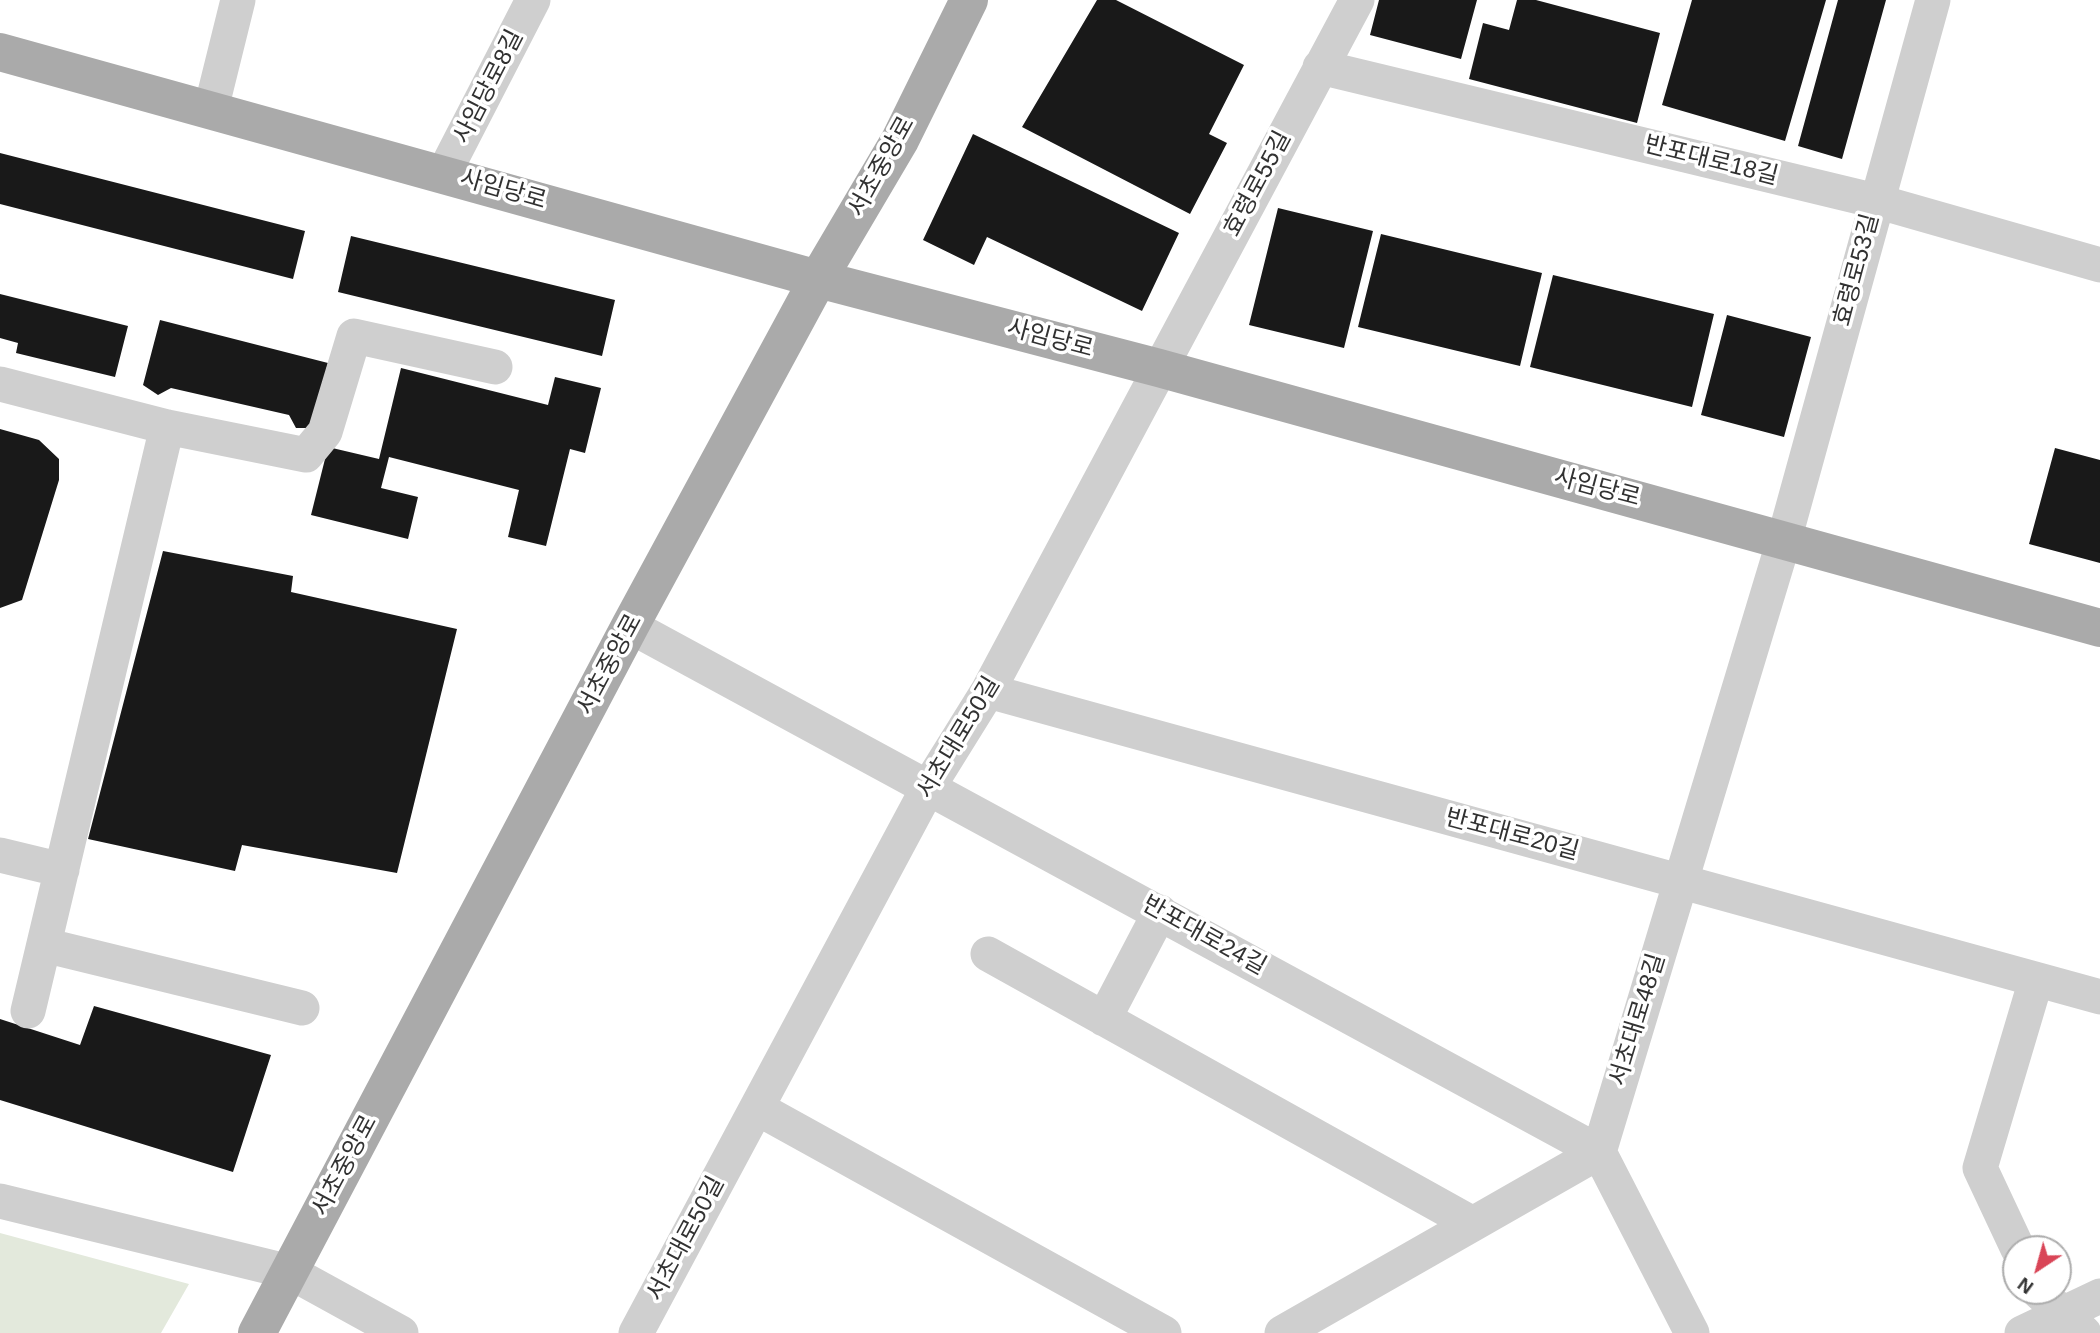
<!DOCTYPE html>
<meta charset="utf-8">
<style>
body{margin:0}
#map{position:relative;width:2100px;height:1333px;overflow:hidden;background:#fff;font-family:Arial,sans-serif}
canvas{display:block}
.north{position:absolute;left:2002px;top:1235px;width:70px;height:70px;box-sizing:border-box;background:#fff;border:2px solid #adadad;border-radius:50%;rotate:216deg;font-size:19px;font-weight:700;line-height:28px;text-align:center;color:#323232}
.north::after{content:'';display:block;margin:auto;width:24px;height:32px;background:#d94557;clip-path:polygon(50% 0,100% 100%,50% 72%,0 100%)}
</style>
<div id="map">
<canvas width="2100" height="1333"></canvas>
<div class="north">N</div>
</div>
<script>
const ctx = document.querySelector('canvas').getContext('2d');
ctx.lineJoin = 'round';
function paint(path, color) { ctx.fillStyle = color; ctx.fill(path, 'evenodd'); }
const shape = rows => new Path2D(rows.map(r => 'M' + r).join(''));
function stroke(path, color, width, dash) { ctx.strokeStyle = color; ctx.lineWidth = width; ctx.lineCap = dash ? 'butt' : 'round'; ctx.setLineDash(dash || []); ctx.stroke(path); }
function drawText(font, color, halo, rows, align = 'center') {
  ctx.font = font + ' Arial,"Noto Sans KR",sans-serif'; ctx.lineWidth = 7; ctx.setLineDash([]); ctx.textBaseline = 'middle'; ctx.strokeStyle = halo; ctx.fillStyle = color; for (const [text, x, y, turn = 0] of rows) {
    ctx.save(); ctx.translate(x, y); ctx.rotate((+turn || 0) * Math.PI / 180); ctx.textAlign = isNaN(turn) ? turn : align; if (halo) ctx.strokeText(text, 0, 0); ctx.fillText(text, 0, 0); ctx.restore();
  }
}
const green = shape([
 [0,1233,189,1284,161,1333,0,1333]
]);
const building = shape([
 [1097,0,1116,0,1244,65,1209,134,1227,143,1190,214,1022,127],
 [1379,0,1477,0,1461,59,1370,35],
 [1517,0,1536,0,1660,33,1637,123,1469,79,1483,23,1509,30],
 [1692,0,1826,0,1785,141,1662,105],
 [1838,0,1886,0,1842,159,1798,146],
 [973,134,1179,233,1142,311,987,237,974,265,923,240],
 [0,153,305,231,293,279,0,204],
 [1278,208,1373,231,1344,348,1249,325],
 [1381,234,1542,273,1520,366,1358,327],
 [351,236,615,300,602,356,338,292],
 [1553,275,1714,314,1692,407,1530,367],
 [0,294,128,326,115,377,16,353,18,343,0,338],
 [1727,315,1811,337,1784,437,1701,415],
 [160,320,328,363,311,428,296,428,289,415,171,388,158,395,143,385],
 [401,368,548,405,555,377,601,388,585,453,570,449,546,546,508,537,519,490,389,457,381,488,418,497,408,539,311,515,328,447,379,459],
 [0,429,39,440,59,459,59,480,22,600,0,608],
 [2055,448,2100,460,2100,563,2029,544],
 [163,551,293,576,291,592,457,629,397,873,242,845,235,871,88,839],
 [94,1006,271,1055,233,1172,0,1100,0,1019,80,1045]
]);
const minor = shape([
 [1320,67,1876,201,2100,265],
 [211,109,238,0],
 [444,173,533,0],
 [0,384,167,427,306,455,325,432,354,336,495,367],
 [630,626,1599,1152,1692,1333],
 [988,691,2100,997],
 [0,855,62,870],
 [44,945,302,1008],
 [988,954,1473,1224],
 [28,1011,167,427],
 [1104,1019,1160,912],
 [757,1108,1164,1333],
 [0,1201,290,1272,401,1333],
 [2018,1249,1980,1168,2036,980],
 [2038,1291,2084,1333],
 [636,1333,929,786,988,691,1357,0],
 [1282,1333,1599,1152,1784,540,1933,0],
 [2022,1333,2100,1296]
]);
const major = shape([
 [0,52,818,279,1159,368,2100,628],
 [257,1333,630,626,818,279,900,140,969,0]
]);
const streetNames = [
 ["사임당로8길",489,87,-63],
 ["반포대로18길",1711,161,14],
 ["서초중앙로",882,167,-61],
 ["효령로55길",1258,184,-62],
 ["사임당로",503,190,16],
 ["효령로53길",1857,270,-75],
 ["사임당로",1050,339,15],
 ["사임당로",1597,488,15],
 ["서초중앙로",610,665,-62],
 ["서초대로50길",959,738,-59],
 ["반포대로20길",1512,835,15],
 ["반포대로24길",1204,936,29],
 ["서초대로48길",1638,1020,-73],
 ["서초중앙로",345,1166,-62],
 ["서초대로50길",686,1239,-62]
];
paint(green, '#e3e9dc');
paint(building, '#191919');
stroke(minor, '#cfcfcf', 35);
stroke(major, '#aaa', 38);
drawText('24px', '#323232', '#fff', streetNames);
</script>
